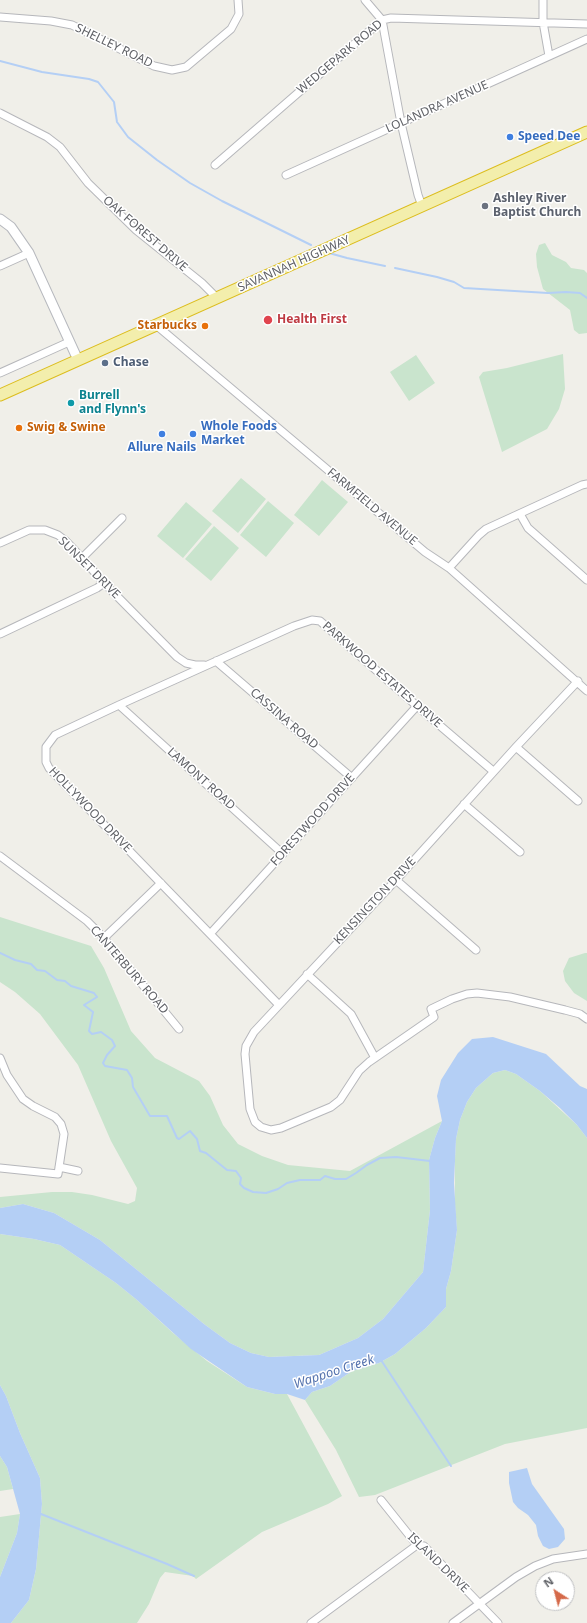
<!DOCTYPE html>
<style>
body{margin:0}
#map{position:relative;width:587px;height:1623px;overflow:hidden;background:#f0efe9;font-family:"Noto Sans",sans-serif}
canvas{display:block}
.north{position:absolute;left:535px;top:1571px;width:40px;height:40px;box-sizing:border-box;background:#fff;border:1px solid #bfc0c2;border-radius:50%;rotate:324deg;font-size:11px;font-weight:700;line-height:16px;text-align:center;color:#606267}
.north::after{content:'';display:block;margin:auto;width:14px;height:18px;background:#d56a4a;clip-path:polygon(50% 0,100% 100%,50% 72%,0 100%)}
</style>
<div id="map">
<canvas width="587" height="1623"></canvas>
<div class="north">N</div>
</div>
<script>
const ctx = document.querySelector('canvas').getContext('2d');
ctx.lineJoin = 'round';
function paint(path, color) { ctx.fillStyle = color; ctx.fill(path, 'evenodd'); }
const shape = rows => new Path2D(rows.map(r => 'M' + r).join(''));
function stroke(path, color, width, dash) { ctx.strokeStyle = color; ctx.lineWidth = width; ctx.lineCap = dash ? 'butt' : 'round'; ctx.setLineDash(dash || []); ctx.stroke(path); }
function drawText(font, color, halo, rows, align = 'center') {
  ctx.font = font + ' "Noto Sans",sans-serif'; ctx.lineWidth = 3; ctx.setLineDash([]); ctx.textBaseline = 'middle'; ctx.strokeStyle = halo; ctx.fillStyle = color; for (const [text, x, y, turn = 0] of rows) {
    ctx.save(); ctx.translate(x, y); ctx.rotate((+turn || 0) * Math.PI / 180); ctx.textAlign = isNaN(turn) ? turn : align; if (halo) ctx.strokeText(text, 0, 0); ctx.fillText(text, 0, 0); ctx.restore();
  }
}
const green = shape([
 [545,243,552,255,566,262,571,268,584,270,587,273,587,333,579,334,574,330,570,310,543,289,537,267,536,254,539,245],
 [563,354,565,389,559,409,547,429,502,452,479,377,483,372,507,368],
 [416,355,435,383,409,401,390,372],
 [241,478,266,499,238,533,212,511],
 [322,480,348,502,319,536,294,515],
 [268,501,294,523,266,557,240,535],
 [186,502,212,524,183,558,157,536],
 [214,526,239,548,211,581,185,559],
 [0,917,91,946,104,968,131,1031,155,1058,199,1081,210,1096,223,1125,238,1144,262,1156,288,1165,350,1171,442,1121,435,1138,429,1160,430,1210,423,1272,383,1319,358,1338,319,1355,269,1357,251,1353,230,1343,204,1324,100,1240,54,1213,23,1204,0,1208,0,1197,52,1192,72,1192,92,1195,128,1204,135,1201,137,1188,111,1141,78,1065,40,1014,15,992,0,982],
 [585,953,587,953,587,1001,574,993,565,981,563,971,569,958],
 [505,1070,516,1074,540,1091,577,1125,587,1138,587,1428,505,1444,375,1495,359,1497,336,1450,305,1400,312,1392,330,1386,352,1371,379,1363,395,1354,426,1328,446,1307,446,1289,451,1271,457,1230,455,1205,455,1159,456,1139,460,1120,467,1102,476,1088,493,1073],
 [0,1234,34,1239,60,1245,116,1283,137,1300,173,1333,207,1361,247,1387,275,1394,287,1394,342,1496,328,1504,262,1532,196,1579,193,1576,165,1572,160,1578,149,1604,137,1623,11,1623,29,1600,36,1569,42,1504,40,1478,20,1433,6,1396,0,1385],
 [0,1456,7,1467,13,1489,0,1491],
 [20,1514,17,1533,0,1577,0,1517]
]);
const water = shape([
 [493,1037,546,1054,580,1086,587,1089,587,1138,577,1125,560,1108,540,1091,516,1074,505,1070,493,1073,476,1088,467,1102,460,1120,456,1139,454,1183,457,1230,451,1271,446,1289,446,1307,426,1328,395,1354,379,1363,352,1371,330,1386,312,1392,305,1400,287,1394,275,1394,247,1387,191,1349,137,1300,116,1283,60,1245,34,1239,0,1234,0,1208,23,1204,54,1213,100,1240,204,1324,230,1343,251,1353,269,1357,319,1355,358,1338,383,1319,423,1272,430,1210,429,1160,435,1138,442,1121,437,1096,441,1080,458,1053,472,1039],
 [0,1385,6,1396,20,1433,40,1478,42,1504,36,1569,29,1600,11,1623,0,1623,0,1577,17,1533,20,1514,7,1467,0,1456],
 [527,1468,532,1484,564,1529,565,1539,558,1547,549,1549,543,1546,538,1536,536,1525,528,1515,518,1508,513,1502,509,1483,509,1472]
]);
const stream = shape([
 [0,61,42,72,89,79,98,82,114,102,117,122,128,137,157,160,190,183,222,201,311,245],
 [329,253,347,258,385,266],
 [395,268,437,277,454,282,464,288,548,293,566,292,580,293,587,298],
 [0,953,15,960,31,964,37,970,45,971,57,980,65,981,71,986,94,993,97,997,84,1005,93,1012,89,1031,92,1034,101,1032,112,1040,115,1046,107,1055,103,1063,105,1066,127,1070,132,1078,133,1087,150,1116,167,1116,177,1138,179,1139,190,1131,197,1139,200,1151,206,1153,227,1170,236,1171,241,1178,240,1184,244,1188,253,1192,266,1193,278,1189,287,1183,300,1180,320,1180,325,1176,335,1179,346,1179,356,1173,367,1165,380,1158,396,1157,430,1161],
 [381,1360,451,1466],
 [38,1514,41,1514,167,1564,194,1576]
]);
const minor = shape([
 [365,0,382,20,401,123,418,195,422,206],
 [543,0,543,22,549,56],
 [0,17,51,21,72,25,154,66,172,70,186,67,231,29,239,14,238,0],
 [0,113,47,137,60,147,88,183,136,230,202,283,217,298],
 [215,165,382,20,391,18,587,24],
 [286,175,587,39],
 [0,266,29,253],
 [156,325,425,552,449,568,587,691],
 [0,373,69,342],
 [520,514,528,528,587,580],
 [0,543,29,530,45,530,58,535,66,541,82,558,104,583,177,657,186,663,195,665,204,665],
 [82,558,122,518],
 [449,568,479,535,486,529,582,485,587,484],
 [0,634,97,588,104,583],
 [216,661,352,778],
 [578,681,516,747,396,880,254,1032,246,1046,245,1054,250,1109,255,1122,261,1127,271,1130,281,1128,331,1107,340,1100,359,1071,369,1062,434,1017,431,1009,452,999,467,994,477,993,510,997,565,1010,580,1014,587,1019],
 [119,705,283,854],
 [516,747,578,801],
 [464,804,520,852],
 [0,856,87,921,104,938,179,1029],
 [396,880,476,950],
 [210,934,417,706],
 [104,938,161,883],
 [307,974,351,1014,375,1058],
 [279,1005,49,768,46,762,46,747,55,735,119,705,294,626,312,620,320,621,417,706,493,771],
 [0,1058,7,1075,23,1099,33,1106,55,1117,61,1124,64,1134,58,1174,0,1168],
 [59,1167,78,1171],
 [381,1500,417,1545,424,1546,498,1623],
 [311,1623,417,1545],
 [453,1623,516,1577,535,1566,553,1559,587,1554]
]);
const secondary = shape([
 [0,219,11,227,29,253,78,360]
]);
const trunk = shape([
 [0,395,587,132]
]);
const markers = [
 [510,137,4,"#3f7fe0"],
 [485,206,4,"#6b7280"],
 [268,320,5,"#e0444e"],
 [205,326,4,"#e8710a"],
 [105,363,4,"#5c6f8a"],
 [71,403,4,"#0f9aa8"],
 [19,428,4,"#e8710a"],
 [162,434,4,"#3f7fe0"],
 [193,434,4,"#3f7fe0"]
];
const streetNames = [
 ["SHELLEY ROAD",114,46,26],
 ["WEDGEPARK ROAD",340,57,-40],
 ["LOLANDRA AVENUE",437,107,-24],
 ["OAK FOREST DRIVE",145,234,41],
 ["SAVANNAH HIGHWAY",294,264,-24],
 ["FARMFIELD AVENUE",372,507,40],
 ["SUNSET DRIVE",89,568,45],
 ["PARKWOOD ESTATES DRIVE",382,675,41],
 ["CASSINA ROAD",284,719,41],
 ["LAMONT ROAD",201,779,42],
 ["HOLLYWOOD DRIVE",90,810,46],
 ["FORESTWOOD DRIVE",313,820,-48],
 ["KENSINGTON DRIVE",375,901,-47],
 ["CANTERBURY ROAD",129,970,49],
 ["ISLAND DRIVE",438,1563,44]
];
const shopNames = [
 ["Speed Dee",518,137],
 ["Whole Foods",201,427],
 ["Market",201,441],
 ["Allure Nails",162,448,"center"]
];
const worshipNames = [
 ["Ashley River",493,199],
 ["Baptist Church",493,213]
];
const healthNames = [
 ["Health First",277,320]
];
const foodNames = [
 ["Starbucks",197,326],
 ["Swig & Swine",27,428,"left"]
];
const serviceNames = [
 ["Chase",113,363]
];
const cultureNames = [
 ["Burrell",79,396],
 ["and Flynn's",79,410]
];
const waterNames = [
 ["Wappoo Creek",334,1372,-18]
];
paint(green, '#c9e4cd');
paint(water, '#b4cff5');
stroke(stream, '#b4cff5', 2);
stroke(minor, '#b6b7bb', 9);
stroke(secondary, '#b7b9be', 11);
stroke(trunk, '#dcbd1d', 13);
stroke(minor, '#fff', 7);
stroke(secondary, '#fff', 9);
stroke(trunk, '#f3eeac', 11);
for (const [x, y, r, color] of markers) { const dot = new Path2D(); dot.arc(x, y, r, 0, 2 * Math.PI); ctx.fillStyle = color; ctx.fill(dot); stroke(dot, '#fff', 1.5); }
drawText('12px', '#606267', '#fff', streetNames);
drawText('bold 12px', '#366cbe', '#fff', shopNames, 'left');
drawText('bold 12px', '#5b616d', '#fff', worshipNames, 'left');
drawText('bold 12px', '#be3a42', '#fff', healthNames, 'left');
drawText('bold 12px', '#c56008', '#fff', foodNames, 'right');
drawText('bold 12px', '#4e5e75', '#fff', serviceNames, 'left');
drawText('bold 12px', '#0d838f', '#fff', cultureNames, 'left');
drawText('italic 13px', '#5573ae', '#fff', waterNames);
</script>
